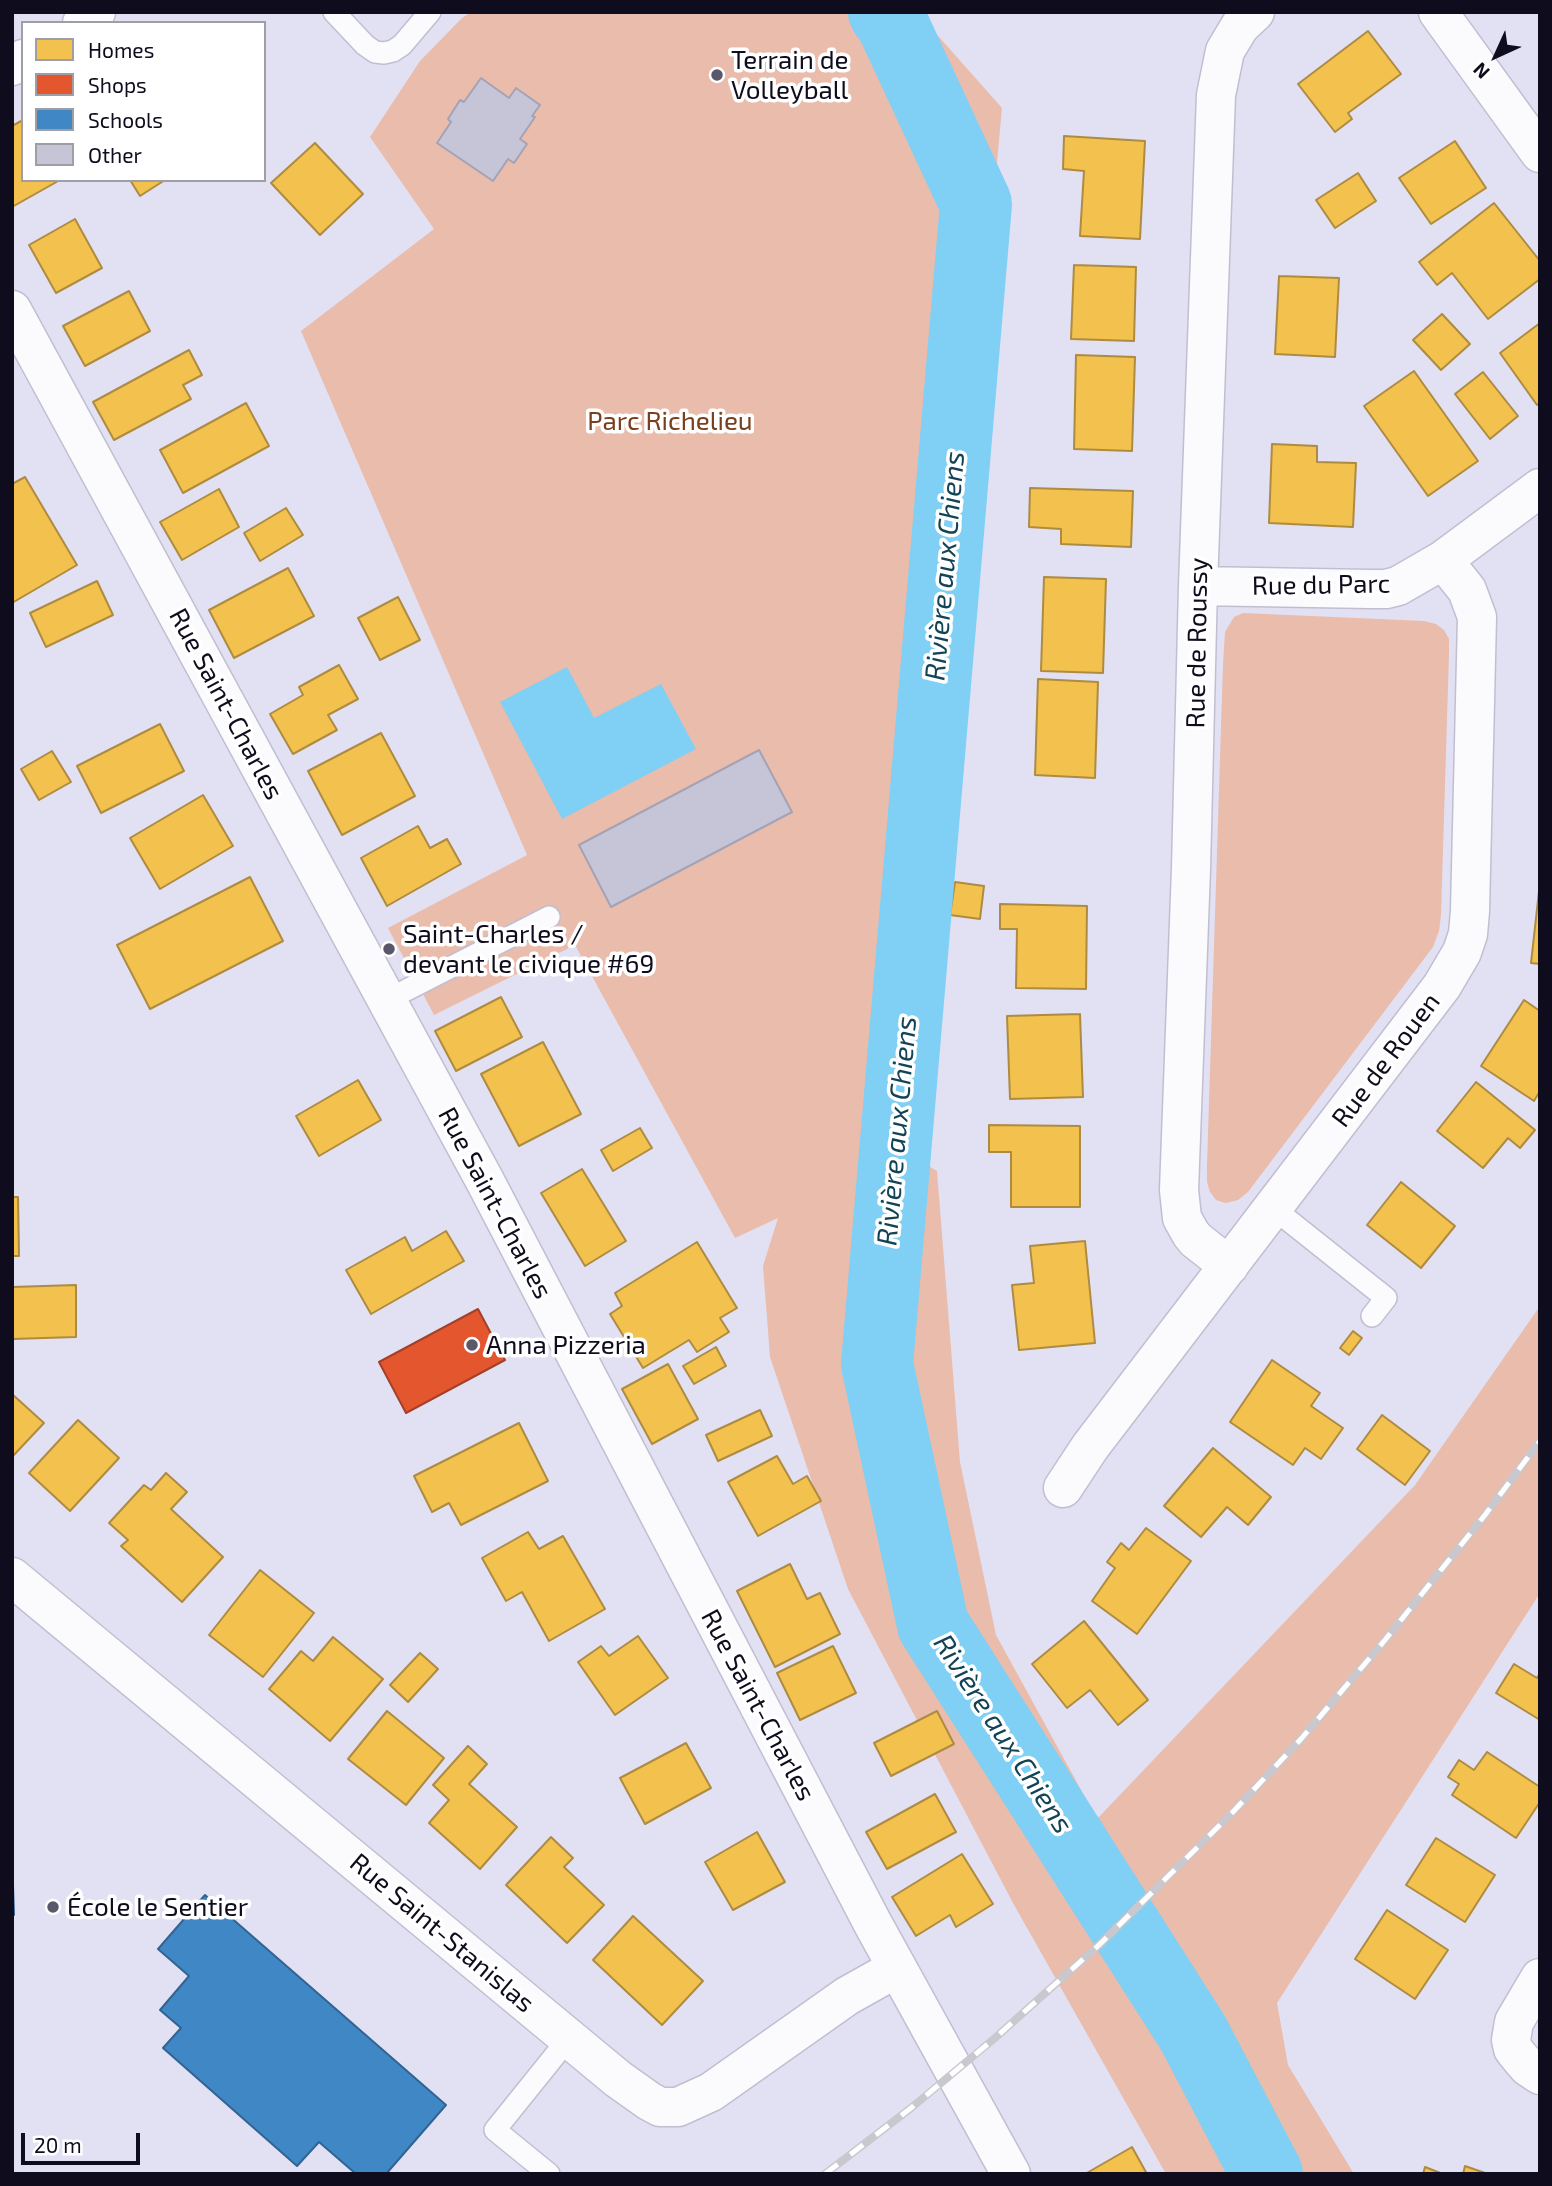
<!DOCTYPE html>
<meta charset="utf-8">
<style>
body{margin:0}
#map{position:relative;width:1552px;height:2186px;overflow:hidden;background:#e2e1f3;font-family:"Exo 2",sans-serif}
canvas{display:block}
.frame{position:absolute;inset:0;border:14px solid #0f0c1e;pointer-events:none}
.legend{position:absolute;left:21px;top:21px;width:245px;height:161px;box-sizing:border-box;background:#fefffe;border:2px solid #9e9ea4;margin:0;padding:9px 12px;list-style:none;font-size:21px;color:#0f0c1e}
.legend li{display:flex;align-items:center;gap:14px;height:35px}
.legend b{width:35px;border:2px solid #9e9ea4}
.north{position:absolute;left:1461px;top:21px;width:70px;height:70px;-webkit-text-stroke:5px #fefffe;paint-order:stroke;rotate:225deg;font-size:19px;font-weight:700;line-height:28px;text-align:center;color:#0f0c1e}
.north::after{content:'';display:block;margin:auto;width:24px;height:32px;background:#0f0c1e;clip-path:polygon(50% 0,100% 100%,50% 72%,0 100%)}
.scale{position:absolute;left:21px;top:2133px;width:119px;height:32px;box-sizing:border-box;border:4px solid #0f0c1e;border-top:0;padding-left:9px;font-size:21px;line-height:24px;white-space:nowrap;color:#0f0c1e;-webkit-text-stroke:5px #fefffe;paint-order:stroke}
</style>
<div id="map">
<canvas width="1552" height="2186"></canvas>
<div class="frame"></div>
<ul class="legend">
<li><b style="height:19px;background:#f2c14e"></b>Homes</li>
<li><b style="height:19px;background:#e4572e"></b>Shops</li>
<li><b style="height:19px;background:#3f88c5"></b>Schools</li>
<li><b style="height:19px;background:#c6c4d7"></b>Other</li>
</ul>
<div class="north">N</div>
<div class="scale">20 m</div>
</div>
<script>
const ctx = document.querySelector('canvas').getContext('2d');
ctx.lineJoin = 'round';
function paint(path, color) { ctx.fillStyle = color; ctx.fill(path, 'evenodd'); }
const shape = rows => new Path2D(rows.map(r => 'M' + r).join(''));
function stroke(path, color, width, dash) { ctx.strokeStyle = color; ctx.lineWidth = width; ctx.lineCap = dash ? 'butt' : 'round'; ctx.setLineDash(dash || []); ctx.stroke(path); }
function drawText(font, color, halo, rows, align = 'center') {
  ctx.font = font + ' "Exo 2",sans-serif'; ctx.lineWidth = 7; ctx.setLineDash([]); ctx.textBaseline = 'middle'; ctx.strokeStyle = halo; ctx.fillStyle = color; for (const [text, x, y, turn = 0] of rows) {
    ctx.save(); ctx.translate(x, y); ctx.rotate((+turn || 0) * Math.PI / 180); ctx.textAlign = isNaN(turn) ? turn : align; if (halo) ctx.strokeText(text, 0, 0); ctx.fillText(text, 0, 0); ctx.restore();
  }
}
const green = shape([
 [471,12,917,12,1002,108,906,1153,937,1171,960,1462,996,1635,1097,1819,1415,1485,1540,1306,1540,1593,1277,2003,1288,2065,1354,2174,1166,2174,1013,1903,848,1589,770,1357,763,1266,778,1218,735,1238,575,945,434,1015,388,928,527,855,301,331,434,229,370,137,420,61,462,18],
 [1243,613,1424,621,1436,624,1444,630,1449,639,1449,654,1441,915,1439,931,1433,947,1248,1192,1238,1200,1226,1203,1216,1200,1210,1192,1207,1182,1207,1165,1223,664,1225,632,1234,617]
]);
const water = shape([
 [567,667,594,718,661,684,696,749,562,819,500,702]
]);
const homes = shape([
 [1368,31,1401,74,1348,113,1352,119,1335,132,1298,84,1368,31],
 [23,120,23,180,60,180,12,207,12,126,23,120],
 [1064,136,1145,141,1140,239,1080,236,1084,171,1063,169,1064,136],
 [1455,141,1486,188,1431,224,1399,178,1455,141],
 [315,143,363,194,320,235,271,183,315,143],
 [1358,173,1376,201,1335,228,1316,200,1358,173],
 [130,180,165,180,140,196,130,180],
 [1494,203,1540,261,1540,279,1488,319,1452,273,1437,285,1419,262,1494,203],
 [75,219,102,268,56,293,29,245,75,219],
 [1074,265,1136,267,1134,341,1071,339,1074,265],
 [1279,276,1339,278,1335,357,1275,354,1279,276],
 [129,291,150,331,85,366,63,326,129,291],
 [1442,314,1470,344,1441,370,1413,340,1442,314],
 [1540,323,1540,403,1537,405,1500,353,1540,323],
 [189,350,202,375,183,385,191,399,114,440,93,402,189,350],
 [1076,355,1135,357,1132,451,1074,449,1076,355],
 [1414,371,1478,461,1428,496,1364,406,1414,371],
 [1483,372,1518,416,1490,439,1455,394,1483,372],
 [246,403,269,446,183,493,160,450,246,403],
 [1272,444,1317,446,1317,462,1356,463,1353,527,1269,523,1272,444],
 [25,477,77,565,12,603,12,484,25,477],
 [1030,488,1133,491,1131,547,1061,544,1061,529,1029,527,1030,488],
 [219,489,239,527,182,560,160,522,219,489],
 [286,508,303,535,260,561,244,533,286,508],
 [288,568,314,616,234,658,209,610,288,568],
 [1044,577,1106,579,1103,673,1041,671,1044,577],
 [97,581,113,615,46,647,30,613,97,581],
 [398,597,420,640,380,660,358,618,398,597],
 [339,665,358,699,328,715,337,730,293,754,270,714,303,695,299,687,339,665],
 [1038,679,1098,682,1095,778,1035,775,1038,679],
 [160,724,184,771,101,813,77,766,160,724],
 [381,733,415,796,342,835,308,771,381,733],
 [52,751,71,782,39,800,21,769,52,751],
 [203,795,233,846,160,889,130,838,203,795],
 [418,826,430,848,447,839,461,864,387,906,361,858,418,826],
 [250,877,283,941,150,1009,117,945,250,877],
 [955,882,984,886,980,919,950,915,955,882],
 [1539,891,1540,891,1540,964,1531,963,1539,891],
 [1000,904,1087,906,1086,989,1016,988,1017,929,1000,929,1000,904],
 [501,997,522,1037,456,1071,435,1031,501,997],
 [1524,1000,1540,1011,1540,1091,1534,1101,1481,1066,1524,1000],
 [1080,1014,1083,1097,1010,1099,1007,1016,1080,1014],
 [543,1042,581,1114,519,1146,481,1074,543,1042],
 [358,1080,381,1120,319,1156,296,1116,358,1080],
 [1476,1082,1535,1130,1520,1148,1508,1138,1483,1168,1437,1131,1476,1082],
 [989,1125,1080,1126,1080,1207,1011,1207,1011,1152,989,1152,989,1125],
 [640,1128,652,1148,613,1171,601,1150,640,1128],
 [582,1169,626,1241,585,1266,541,1193,582,1169],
 [1401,1182,1455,1226,1421,1268,1367,1225,1401,1182],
 [12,1197,18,1197,19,1256,12,1256,12,1197],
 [446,1231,464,1261,371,1314,346,1270,405,1237,412,1251,446,1231],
 [1085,1241,1095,1343,1019,1350,1012,1285,1034,1283,1030,1246,1085,1241],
 [697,1242,737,1308,720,1318,729,1332,697,1352,689,1340,643,1368,610,1314,622,1306,615,1293,697,1242],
 [76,1285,76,1337,12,1339,12,1287,76,1285],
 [1353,1331,1362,1338,1349,1355,1340,1348,1353,1331],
 [716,1347,726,1366,694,1384,683,1366,716,1347],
 [1272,1360,1320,1393,1311,1406,1343,1428,1321,1459,1305,1448,1293,1465,1230,1422,1272,1360],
 [668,1364,698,1419,652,1444,622,1389,668,1364],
 [12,1394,44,1423,12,1457,12,1394],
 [760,1410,772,1436,718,1461,706,1435,760,1410],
 [1382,1415,1430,1451,1405,1485,1357,1449,1382,1415],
 [78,1420,119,1458,70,1511,29,1473,78,1420],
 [519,1423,548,1481,461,1525,449,1503,432,1512,414,1476,519,1423],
 [1213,1448,1271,1497,1248,1525,1227,1507,1201,1537,1164,1506,1213,1448],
 [777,1456,793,1484,807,1476,821,1501,758,1536,728,1482,777,1456],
 [166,1473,187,1492,171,1509,223,1557,182,1602,121,1546,128,1540,109,1523,144,1485,151,1490,166,1473],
 [1146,1528,1191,1561,1137,1634,1092,1601,1115,1568,1107,1562,1121,1543,1129,1550,1146,1528],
 [528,1532,539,1549,563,1536,605,1609,549,1641,522,1592,506,1601,482,1558,528,1532],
 [790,1564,807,1599,820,1593,840,1634,775,1667,737,1591,790,1564],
 [260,1570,314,1613,263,1677,209,1635,260,1570],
 [1084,1621,1148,1700,1118,1725,1090,1690,1067,1708,1032,1664,1084,1621],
 [638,1636,668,1678,615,1715,578,1662,601,1646,609,1656,638,1636],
 [333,1637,383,1679,330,1741,269,1689,301,1651,313,1661,333,1637],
 [833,1646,856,1693,800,1720,777,1673,833,1646],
 [420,1653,438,1669,408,1702,390,1685,420,1653],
 [1514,1664,1537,1678,1540,1673,1540,1720,1496,1693,1514,1664],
 [387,1711,444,1758,406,1805,348,1759,387,1711],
 [937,1711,954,1744,891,1776,874,1743,937,1711],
 [686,1743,711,1788,645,1824,620,1778,686,1743],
 [468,1746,487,1764,469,1784,517,1827,480,1869,429,1823,449,1800,433,1785,468,1746],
 [1487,1752,1540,1787,1540,1802,1516,1838,1452,1795,1459,1784,1448,1777,1459,1760,1474,1770,1487,1752],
 [935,1794,956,1832,887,1869,866,1832,935,1794],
 [757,1832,785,1882,733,1910,705,1862,757,1832],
 [551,1837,573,1858,564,1867,604,1905,567,1943,506,1885,551,1837],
 [1436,1838,1495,1875,1465,1922,1406,1885,1436,1838],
 [962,1854,993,1904,956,1927,950,1915,916,1936,892,1897,962,1854],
 [1387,1910,1448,1950,1415,1999,1355,1959,1387,1910],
 [633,1916,703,1981,662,2025,593,1960,633,1916],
 [1132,2147,1147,2174,1085,2174,1132,2147],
 [1465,2166,1488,2174,1463,2174,1465,2166],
 [1425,2167,1443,2174,1423,2174,1425,2167]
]);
const shops = shape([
 [478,1309,505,1360,406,1413,379,1362,478,1309]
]);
const schools = shape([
 [12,1855,14,1915,12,1915,12,1855],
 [205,1895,446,2105,386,2174,356,2174,319,2142,297,2166,163,2048,181,2028,160,2010,189,1976,158,1949,205,1895]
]);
const river = shape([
 [884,12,892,23,976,204,877,1364,933,1625,1193,2033,1267,2174]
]);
const building = shape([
 [481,78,509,98,516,88,540,105,532,116,535,117,520,139,527,144,514,163,508,159,493,181,437,143,451,122,448,119,460,100,464,102,481,78],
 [759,750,792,812,611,907,579,845,759,750]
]);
const lane = shape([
 [334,12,365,45,375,52,384,53,393,51,402,45,430,12],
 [387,1000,549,917],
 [1273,1208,1386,1298,1372,1316],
 [549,2174,495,2130,569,2038]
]);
const street = shape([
 [82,23,96,12],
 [12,66,23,59],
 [1198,586,1370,589,1386,589,1398,586,1443,560,1540,488],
 [1229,1266,1196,1240,1191,1234,1182,1218,1179,1190,1191,869,1198,586,1216,95,1225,51,1240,26,1255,12],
 [1063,1488,1090,1447,1442,986,1462,952,1468,934,1470,911,1477,617,1467,590,1443,560],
 [12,1577,618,2079,649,2101,660,2107,678,2107,711,2092,847,1996,897,1968],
 [1540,1978,1514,2022,1511,2040,1513,2049,1521,2059,1528,2067,1540,2075]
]);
const secondary = shape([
 [1438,12,1540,153],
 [12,310,485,1181,873,1924,1011,2174]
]);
const rail = shape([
 [825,2174,911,2108,995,2038,1099,1945,1232,1813,1301,1739,1385,1640,1485,1515,1540,1441]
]);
const markers = [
 [717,75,7,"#595769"],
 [389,949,7,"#595769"],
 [472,1345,7,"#595769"],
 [53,1907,7,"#595769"]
];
const poiNames = [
 ["Terrain de",731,60],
 ["Volleyball",731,90],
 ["Saint-Charles /",403,934],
 ["devant le civique #69",403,964],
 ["Anna Pizzeria",486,1345],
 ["École le Sentier",67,1907]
];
const parkNames = [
 ["Parc Richelieu",670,421]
];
const streetNames = [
 ["Rue du Parc",1321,585,-1],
 ["Rue de Roussy",1197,643,-89],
 ["Rue Saint-Charles",226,704,62],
 ["Rue de Rouen",1386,1060,-53],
 ["Rue Saint-Charles",495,1203,62],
 ["Rue Saint-Charles",758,1705,62],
 ["Rue Saint-Stanislas",442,1933,40]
];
const waterNames = [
 ["Rivière aux Chiens",945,566,-85],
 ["Rivière aux Chiens",897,1131,-85],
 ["Rivière aux Chiens",1003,1734,57]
];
paint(green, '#e9bcac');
paint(water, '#80cff5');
paint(homes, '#f2c14e');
stroke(homes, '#ae8b40', 2);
paint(shops, '#e4572e');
stroke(shops, '#a44029', 2);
paint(schools, '#3f88c5');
stroke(schools, '#316393', 2);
stroke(river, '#80cff5', 72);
paint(building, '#c6c4d7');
stroke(building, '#a4a3b5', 2);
stroke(lane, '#c0bfd1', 24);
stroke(street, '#c0bfd1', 41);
stroke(secondary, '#c0bfd1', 41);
stroke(lane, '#fbfafd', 21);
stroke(street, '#fbfafd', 38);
stroke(secondary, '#fbfafd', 38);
stroke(rail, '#c9c8ce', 8);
stroke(rail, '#fefffe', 5, [16]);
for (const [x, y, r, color] of markers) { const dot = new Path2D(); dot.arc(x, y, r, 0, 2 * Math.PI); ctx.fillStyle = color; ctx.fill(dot); stroke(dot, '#fefffe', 2.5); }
drawText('26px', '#0f0c1e', '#fefffe', poiNames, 'left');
drawText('26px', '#79401f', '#fefffe', parkNames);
drawText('26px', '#0f0c1e', '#fefffe', streetNames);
drawText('italic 28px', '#124356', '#fefffe', waterNames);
</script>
